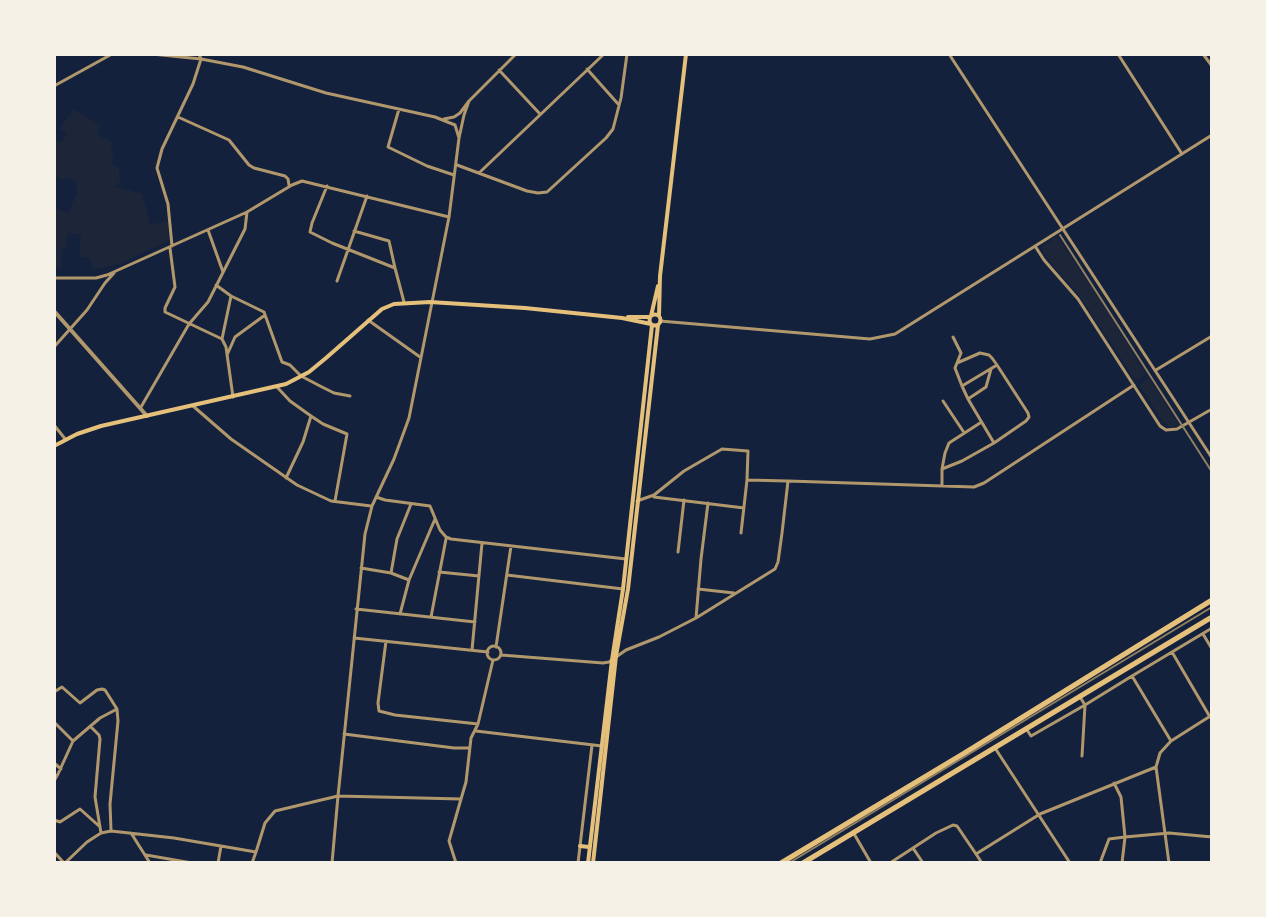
<!DOCTYPE html>
<style>
body{margin:0}
#map{position:relative;width:1266px;height:917px;overflow:hidden;background:#14213d;font-family:Georgia,serif}
canvas{display:block}
.frame{position:absolute;inset:0;border:56px solid #f6f1e7;pointer-events:none}
</style>
<div id="map">
<canvas width="1266" height="917"></canvas>
<div class="frame"></div>
</div>
<script>
const ctx = document.querySelector('canvas').getContext('2d');
ctx.lineJoin = 'round';
function paint(path, color) { ctx.fillStyle = color; ctx.fill(path, 'evenodd'); }
const shape = rows => new Path2D(rows.map(r => 'M' + r).join(''));
function stroke(path, color, width, dash) { ctx.strokeStyle = color; ctx.lineWidth = width; ctx.lineCap = dash ? 'butt' : 'round'; ctx.setLineDash(dash || []); ctx.stroke(path); }
const green = shape([
 [74,109,101,126,96,134,113,143,110,150,114,154,111,165,119,167,120,184,114,186,142,194,150,224,168,222,168,241,121,263,99,269,92,268,91,258,79,257,81,235,68,233,66,248,62,249,61,268,54,267,54,207,68,213,77,193,76,182,70,178,63,180,54,176,54,139,61,143,67,133,59,129],
 [1057,236,1095,292,1146,374,1136,381,1080,297,1043,253,1043,246],
 [1149,378,1179,425,1170,427,1163,422,1139,385]
]);
const minor = shape([
 [152,54,201,59,243,67,326,93,435,117,455,125,459,138],
 [949,54,1212,458],
 [1118,54,1182,154],
 [1203,54,1212,66],
 [587,69,619,105],
 [499,70,540,114],
 [54,86,112,54],
 [399,109,388,147,427,166,454,175],
 [178,117,229,140,249,165,254,168,285,176,288,179,289,185],
 [444,119,454,117,460,113,469,101,516,54],
 [457,165,527,191,538,193,547,192,606,138,613,129,621,98,627,54],
 [479,173,604,54],
 [327,186,312,223,310,232,332,243,395,268,404,302],
 [449,217,459,138,464,115,469,101],
 [208,230,223,272],
 [354,231,389,241,395,268],
 [172,246,168,204,157,168,162,149,193,84,201,59,199,54],
 [1035,246,1044,260,1078,299,1160,426,1166,430,1177,429,1212,409],
 [170,248,175,287,165,308,165,312,222,339],
 [54,278,96,278,107,275,247,212,292,185,302,181,449,217,409,418,394,459,372,506,365,534,338,796,461,799,466,782,471,738,478,724,493,660],
 [337,281,367,196],
 [216,285,231,296,264,312,282,362,290,365,301,376,320,386,334,393,350,396],
 [231,296,222,339,226,347,233,397],
 [368,320,420,357],
 [660,321,870,339,895,334,1212,135],
 [953,337,961,353,955,368,962,386],
 [54,347,87,310,105,283,114,273],
 [227,355,235,337,265,315],
 [957,363,980,353,989,355,992,358,997,365,1028,413,1029,417,1026,421,994,443,968,399,962,386,997,365],
 [1156,370,1212,336],
 [277,387,290,401,311,416,323,424,347,434,335,501],
 [968,399,986,387,991,369],
 [943,401,963,431],
 [193,406,231,439,297,485,331,501,371,506],
 [141,407,189,324,208,302,245,229,247,212],
 [54,425,66,440],
 [942,469,945,453,949,443,980,423],
 [286,478,303,442,311,416],
 [942,486,942,469,962,461,994,443],
 [376,497,385,500,430,506,440,530,446,537,451,539,626,559],
 [654,497,744,508],
 [637,501,654,495,684,471,722,449,748,451,747,480,787,481],
 [741,533,747,480],
 [678,552,684,500],
 [361,568,391,573,409,580,435,519],
 [439,572,479,576],
 [391,573,397,539,411,504],
 [507,575,623,589],
 [698,589,734,593],
 [356,609,475,622],
 [400,614,409,580],
 [431,617,446,539],
 [696,618,701,559,708,503],
 [1203,634,1212,649],
 [354,638,488,652],
 [386,641,378,703,379,711,395,715,478,724],
 '487 653a7 7 0 1 1 14 0a7 7 0 1 1-14 0Z',
 [496,647,511,546],
 [472,650,482,543],
 [1172,652,1210,717],
 [501,655,603,663,609,662,626,650,659,637,696,618,775,569,778,562,782,533,788,481,974,487,984,483,1134,385],
 [1132,676,1212,628],
 [54,692,62,687,80,703,97,690,102,689,105,690,117,709],
 [1080,697,1085,705,1132,676,1171,741,1160,753,1156,767,1169,863],
 [54,722,73,741],
 [90,726,99,735,100,739,95,797,101,833],
 [1027,730,1031,736,1085,705,1082,756],
 [476,731,602,746],
 [344,734,454,748,469,748],
 [1171,741,1212,715],
 [995,748,1070,863],
 [54,763,61,769],
 [54,781,58,774,73,741,100,718,117,709,118,721,110,804,111,830],
 [54,820,60,822,80,809,99,826],
 [853,832,871,863],
 [131,833,150,863],
 [54,852,64,863],
 [146,855,192,863],
 [65,863,87,842,101,833,111,831,174,838,256,852,265,823,275,811,338,796,332,863],
 [218,863,221,846],
 [252,863,256,852],
 [456,863,449,841,461,799],
 [578,863,592,745],
 [890,863,913,848],
 [923,863,913,848,936,833,953,825,957,826,976,854],
 [982,863,976,854,1040,814,1156,767],
 [1100,863,1109,839,1125,837,1121,797,1114,783],
 [1122,863,1125,837,1169,833,1212,837]
]);
const tertiary = shape([
 [54,311,147,416]
]);
const secondary = shape([
 '649.5 320a5.5 5.5 0 1 1 11 0a5.5 5.5 0 1 1-11 0Z',
 [651,316,658,286],
 [659,316,660,276,686,54],
 [628,317,650,317],
 [54,446,77,434,101,426,286,384,309,372,326,358,382,309,394,304,430,302,525,308,622,318,651,324],
 [580,846,589,847],
 [588,863,612,660,623,589,652,325],
 [593,863,616,656,628,589,658,325]
]);
const primary = shape([
 [781,863,963,754,1212,600],
 [803,863,1212,617]
]);
const tram = shape([
 [1060,235,1212,472],
 [789,863,1212,607]
]);
paint(green, '#1d2539');
stroke(minor, '#b1986c', 3);
stroke(tertiary, '#b1986c', 4);
stroke(secondary, '#e5c07b', 4);
stroke(primary, '#e5c07b', 5);
stroke(tram, '#918062', 2);
</script>
